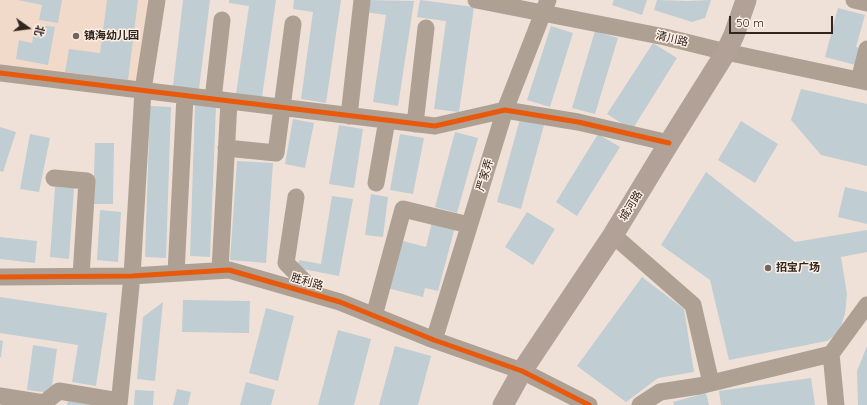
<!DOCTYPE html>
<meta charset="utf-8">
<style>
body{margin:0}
#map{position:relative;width:867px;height:405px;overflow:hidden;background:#efe1d8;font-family:Quicksand,"Noto Sans SC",sans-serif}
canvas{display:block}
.north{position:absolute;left:8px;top:8px;width:40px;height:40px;-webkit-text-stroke:3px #ffefe5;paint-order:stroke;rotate:104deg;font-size:11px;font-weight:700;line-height:16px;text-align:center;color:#2f261f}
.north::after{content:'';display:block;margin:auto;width:14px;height:18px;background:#2f261f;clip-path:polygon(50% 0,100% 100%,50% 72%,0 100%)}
.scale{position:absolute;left:729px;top:16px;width:104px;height:18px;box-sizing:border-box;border:2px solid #2f261f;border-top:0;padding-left:5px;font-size:12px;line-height:14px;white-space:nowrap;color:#2f261f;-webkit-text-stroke:3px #ffefe5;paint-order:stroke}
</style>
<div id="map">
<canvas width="867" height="405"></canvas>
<div class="north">北</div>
<div class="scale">50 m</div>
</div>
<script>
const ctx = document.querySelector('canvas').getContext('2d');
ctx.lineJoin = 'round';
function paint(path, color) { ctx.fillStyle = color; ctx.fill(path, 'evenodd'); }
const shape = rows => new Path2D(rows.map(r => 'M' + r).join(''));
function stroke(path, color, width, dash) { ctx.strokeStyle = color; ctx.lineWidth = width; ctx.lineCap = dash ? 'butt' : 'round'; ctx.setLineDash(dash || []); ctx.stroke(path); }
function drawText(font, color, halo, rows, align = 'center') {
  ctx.font = font + ' Quicksand,"Noto Sans SC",sans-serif'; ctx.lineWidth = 3; ctx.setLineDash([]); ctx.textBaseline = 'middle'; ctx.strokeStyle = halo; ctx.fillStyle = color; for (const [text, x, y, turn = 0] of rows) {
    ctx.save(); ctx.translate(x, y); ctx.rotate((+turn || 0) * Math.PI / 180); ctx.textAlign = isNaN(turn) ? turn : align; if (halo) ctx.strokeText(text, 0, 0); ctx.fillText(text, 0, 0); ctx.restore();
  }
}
const built = shape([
 [0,0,157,0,143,90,0,73]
]);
const building = shape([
 [18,0,62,0,58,23,39,20,42,5],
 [107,0,138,0,128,80,65,72,69,49,100,53],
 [183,0,210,0,199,89,173,86],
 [229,0,276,0,262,97,236,94,249,6,229,3],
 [294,0,341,0,326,103,301,99,313,12,293,9],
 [367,0,414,1,398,106,373,102,386,15,365,12],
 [420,0,474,7,459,112,434,109,446,21,417,17],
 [614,0,647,0,642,15,612,5],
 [657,0,687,1,711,0,705,18,692,22,654,10],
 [838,8,865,15,856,47,867,50,867,68,825,57],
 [36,24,55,27,48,65,16,59,19,40,32,43],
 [551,26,573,33,550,107,527,100],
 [595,31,618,38,595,114,572,108],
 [653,43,677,58,632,130,607,114],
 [801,89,867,104,867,166,821,155,791,120],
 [195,105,216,106,210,257,190,256],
 [150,106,171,107,166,258,145,257],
 [293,119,314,123,305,168,285,164],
 [520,119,544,125,521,209,497,202],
 [741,121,778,144,755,183,718,160],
 [339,125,363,129,354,188,329,184],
 [0,127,16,132,3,172,0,171],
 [455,132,478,138,457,213,435,207],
 [30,134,50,138,39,192,20,189],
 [400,134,424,138,413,194,390,190],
 [598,134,620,147,577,216,556,202],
 [95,143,114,143,113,204,93,204],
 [237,161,273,163,266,263,230,260],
 [706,172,795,242,867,230,867,252,841,257,847,294,845,314,839,332,827,341,729,360,710,280,661,245],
 [55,187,74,188,69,259,50,257],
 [845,187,867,192,867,224,838,217],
 [371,194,388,197,383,237,365,235],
 [332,196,353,199,339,276,297,268,299,260,321,264],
 [100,210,121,212,118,262,97,260],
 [527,212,555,229,533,265,505,247],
 [432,222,455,227,438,291,425,288,423,297,387,288,399,240,426,247],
 [0,237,37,241,35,263,0,259],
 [642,277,684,309,694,372,658,378,626,402,577,366],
 [0,297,107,313,96,386,72,382,78,345,0,333],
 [183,300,250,301,249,333,182,332],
 [163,302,155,381,137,379,143,317],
 [266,308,294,316,278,381,249,373],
 [338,330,371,339,354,405,318,405],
 [0,340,3,341,1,357,0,357],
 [33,345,57,349,51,393,27,390],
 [395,346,431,356,418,405,379,405],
 [867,346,867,405,858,405,857,371],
 [811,378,815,405,721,405,719,391],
 [246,382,275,390,271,405,240,405],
 [177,389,191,392,188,405,173,405],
 [135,390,154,391,153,405,134,405],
 [706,393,709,405,674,405,673,402],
 [68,401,92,405,67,405]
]);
const minor = shape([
 [476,0,665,37,726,52,867,82],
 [854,0,867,3],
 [0,73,435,126,505,110,578,122,669,143],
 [859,80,867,49],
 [213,99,222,20],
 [349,116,362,0],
 [415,124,426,28],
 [226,148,276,153,293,24],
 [54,178,87,181,81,276],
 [376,183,387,120],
 [296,197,286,263,318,295],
 [613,235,693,305,711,383],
 [220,270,229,101],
 [176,273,185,96],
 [0,277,132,276,229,270,340,302,434,340,522,371,589,405],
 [374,316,403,209,469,225],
 [434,340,505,110,548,0],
 [831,354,836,405],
 [0,396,44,403],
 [43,405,44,403,59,391,119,401],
 [119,405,132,276,143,90,157,0],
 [640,405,660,392,699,386,831,354,867,305]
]);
const major = shape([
 [503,405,522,371,613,235,669,143,726,52,734,35,746,0]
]);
const cycleway = shape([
 [0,73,435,126,505,110,578,122,669,143],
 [0,277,132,276,229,270,340,302,434,340,522,371,589,405]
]);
const markers = [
 [76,36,4,"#726760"],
 [768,268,4,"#726760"]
];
const poiNames = [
 ["镇海幼儿园",84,36],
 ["招宝广场",776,268]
];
const streetNames = [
 ["清川路",672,39,13],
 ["严家弄",485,175,-73],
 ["城河路",631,206,-59],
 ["胜利路",307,282,16]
];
paint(built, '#f2daca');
paint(building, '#c0cdd2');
stroke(minor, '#afa094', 17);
stroke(major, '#b2a197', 21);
stroke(cycleway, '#e8590c', 5);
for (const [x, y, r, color] of markers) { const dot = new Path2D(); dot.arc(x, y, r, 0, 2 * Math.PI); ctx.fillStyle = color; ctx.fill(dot); stroke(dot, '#ffefe5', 1.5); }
drawText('bold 11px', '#2f261f', '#ffefe5', poiNames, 'left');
drawText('11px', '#2f261f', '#ffefe5', streetNames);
</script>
